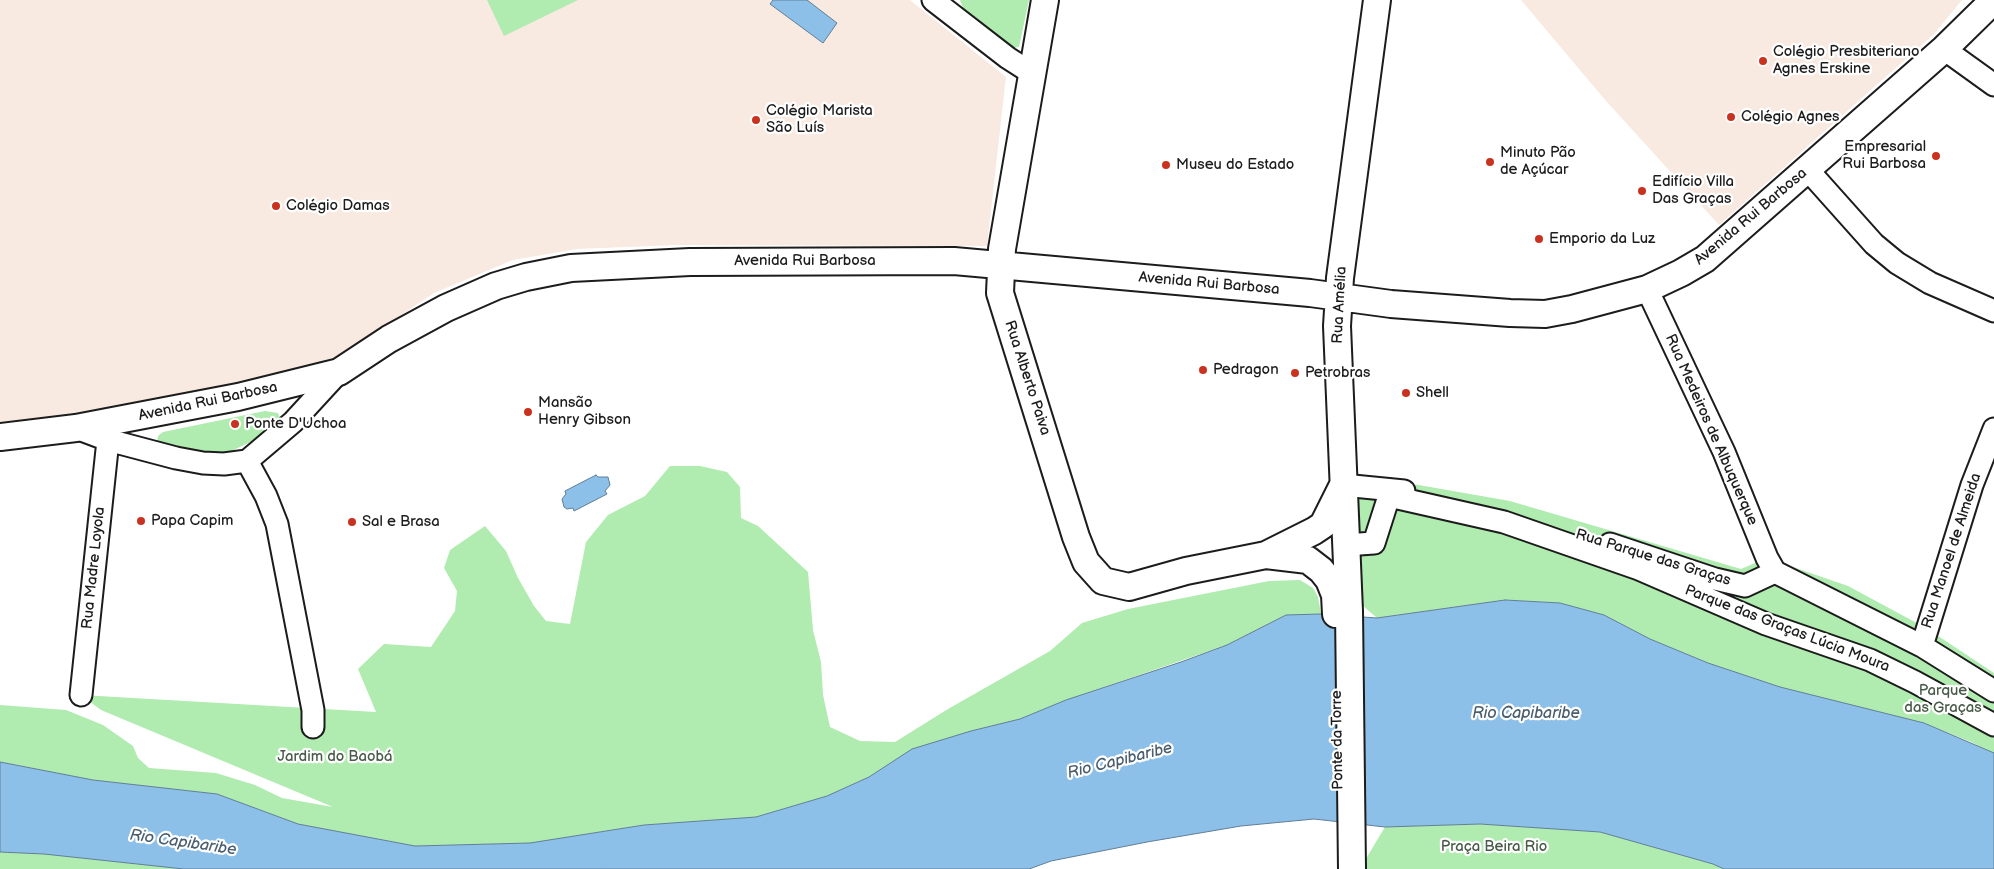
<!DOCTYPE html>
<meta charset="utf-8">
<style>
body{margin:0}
canvas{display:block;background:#fff}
</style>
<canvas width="1994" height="869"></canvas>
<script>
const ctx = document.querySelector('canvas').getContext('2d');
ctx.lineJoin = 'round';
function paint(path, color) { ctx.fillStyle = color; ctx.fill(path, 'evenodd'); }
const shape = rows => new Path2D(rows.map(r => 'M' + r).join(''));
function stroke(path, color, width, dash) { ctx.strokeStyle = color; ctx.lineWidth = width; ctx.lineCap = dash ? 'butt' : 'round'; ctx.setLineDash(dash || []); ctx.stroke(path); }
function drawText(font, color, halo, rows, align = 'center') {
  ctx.font = font + ' "Balsamiq Sans",sans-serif'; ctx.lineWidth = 4.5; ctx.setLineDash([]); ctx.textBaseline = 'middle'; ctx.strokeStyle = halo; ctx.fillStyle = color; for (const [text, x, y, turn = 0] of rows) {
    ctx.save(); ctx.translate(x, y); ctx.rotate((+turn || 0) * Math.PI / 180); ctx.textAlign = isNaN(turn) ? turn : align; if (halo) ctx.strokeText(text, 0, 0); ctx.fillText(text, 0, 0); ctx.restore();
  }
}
const built = shape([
 [0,0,910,0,1006,77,987,246,676,245,577,249,513,260,434,293,343,354,275,377,72,416,0,424],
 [1521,0,1962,0,1934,34,1719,225,1606,101]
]);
const green = shape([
 [487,0,578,0,504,36],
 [960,0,1029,0,1019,47,1013,48,963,8],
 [265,411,278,413,281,421,269,433,223,455,215,456,157,443,158,436,163,432],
 [670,466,700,466,727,472,740,487,741,518,758,526,808,572,813,630,821,662,823,695,830,727,860,741,895,742,948,709,1050,651,1082,623,1128,609,1269,581,1300,580,1313,588,1318,597,1321,614,1286,615,1227,645,1066,700,1020,719,971,731,827,796,756,817,643,825,530,843,415,846,298,824,217,794,93,780,0,762,0,705,66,710,103,725,133,746,138,758,149,768,216,773,255,785,282,798,333,807,101,710,81,695,376,712,358,669,384,644,431,647,455,611,457,591,444,568,450,550,485,526,506,551,518,578,534,606,546,621,570,624,586,542,608,515,645,496],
 [1390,480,1510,501,1741,569,1767,558,1848,586,1926,628,1994,673,1994,754,1971,742,1924,723,1780,687,1708,663,1650,639,1604,615,1560,603,1505,600,1377,618,1362,605,1355,487],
 [1480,824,1600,832,1713,864,1724,869,1364,869,1364,862,1385,827],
 [0,852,44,854,184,869,0,869]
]);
const water = shape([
 [773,0,807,0,837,23,823,43,770,4,773,0],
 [596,475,598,477,608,477,610,485,605,491,607,494,574,511,573,508,567,509,564,507,562,499,566,494,565,491,596,475],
 [1505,600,1560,603,1604,615,1650,639,1708,663,1780,687,1924,723,1994,753,1994,869,1724,869,1713,864,1600,832,1480,824,1385,827,1314,819,1241,826,1147,842,1051,861,1029,869,184,869,44,854,0,852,0,762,93,780,217,794,298,824,415,846,530,843,644,825,756,817,827,796,869,777,912,749,971,731,1020,719,1066,700,1181,662,1227,645,1286,615,1321,614,1377,618,1505,600]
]);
const minor = shape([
 [933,0,1008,58,1033,74],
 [1944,49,1994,85],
 [1807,169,1874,244,1897,263,1930,283,1994,311],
 [1647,289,1724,452,1767,558,1775,572],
 [76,428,108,440,176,458,203,463,224,464,247,461,293,422,339,372],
 [247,461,266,496,277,524,313,710,313,727],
 [1343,485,1404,491],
 [1610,544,1715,579,1745,586,1775,572,1922,646,1994,691],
 [1345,545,1374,543,1389,496,1504,522,1639,569,1766,624,1870,660,1915,682,1994,725],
 [1922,646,1972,485,1994,429],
 [81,695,108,440]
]);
const major = shape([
 [1045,0,1002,249,1000,293,1076,537,1086,562,1103,581,1129,587,1186,571,1266,555,1314,531,1323,525,1343,485],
 [0,437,76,428,238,397,339,372,389,339,446,308,496,286,526,277,571,268,690,262,954,261,1310,293,1391,304,1510,313,1545,314,1572,309,1647,289,1681,273,1705,259,1944,49,1994,0],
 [1266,555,1308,560,1321,570,1329,580,1335,595,1336,614],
 [1352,869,1349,611,1337,326,1340,278,1377,0]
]);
const markers = [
 [1763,61,5,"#c8321e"],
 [1731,117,5,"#c8321e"],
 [756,120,5,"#c8321e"],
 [1936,156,5,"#c8321e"],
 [1490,162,5,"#c8321e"],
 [1166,165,5,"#c8321e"],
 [1642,191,5,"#c8321e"],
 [276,206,5,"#c8321e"],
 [1539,239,5,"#c8321e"],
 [1203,370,5,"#c8321e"],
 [1295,373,5,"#c8321e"],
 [1406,393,5,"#c8321e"],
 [528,412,5,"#c8321e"],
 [235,424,5,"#c8321e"],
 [141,521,5,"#c8321e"],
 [352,522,5,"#c8321e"]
];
const poiNames = [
 ["Colégio Presbiteriano",1773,52],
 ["Agnes Erskine",1773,69],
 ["Colégio Marista",766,111],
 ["São Luís",766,128],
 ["Colégio Agnes",1741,117],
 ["Empresarial",1926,147,"right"],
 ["Rui Barbosa",1926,164,"right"],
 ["Minuto Pão",1500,153],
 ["de Açúcar",1500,170],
 ["Museu do Estado",1176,165],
 ["Edifício Villa",1652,182],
 ["Das Graças",1652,199],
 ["Colégio Damas",286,206],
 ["Emporio da Luz",1549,239],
 ["Pedragon",1213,370],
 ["Petrobras",1305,373],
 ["Shell",1416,393],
 ["Mansão",538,403],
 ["Henry Gibson",538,420],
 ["Ponte D'Uchoa",245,424],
 ["Papa Capim",151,521],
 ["Sal e Brasa",362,522]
];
const streetNames = [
 ["Avenida Rui Barbosa",1751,217,-40],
 ["Avenida Rui Barbosa",805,261],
 ["Avenida Rui Barbosa",1209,284,5],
 ["Rua Amélia",1340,305,-87],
 ["Rua Alberto Paiva",1027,378,72],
 ["Avenida Rui Barbosa",208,402,-12],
 ["Rua Medeiros de Albuquerque",1711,430,66],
 ["Rua Manoel de Almeida",1952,551,-72],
 ["Rua Parque das Graças",1653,558,17],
 ["Rua Madre Loyola",94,568,-84],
 ["Parque das Graças Lúcia Moura",1787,629,21],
 ["Ponte da Torre",1338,740,-91]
];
const parkNames = [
 ["Parque",1943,691],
 ["das Graças",1943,708],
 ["Jardim do Baobá",335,757],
 ["Praça Beira Rio",1494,847]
];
const waterNames = [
 ["Rio Capibaribe",1526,714],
 ["Rio Capibaribe",1120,761,-14],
 ["Rio Capibaribe",183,843,8]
];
paint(built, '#f8eae0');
paint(green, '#b0ebb0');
paint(water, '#8dc0e9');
stroke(water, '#607e97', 1);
stroke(minor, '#1c1c1c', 25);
stroke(major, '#1c1c1c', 30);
stroke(minor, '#fff', 21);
stroke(major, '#fff', 26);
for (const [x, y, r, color] of markers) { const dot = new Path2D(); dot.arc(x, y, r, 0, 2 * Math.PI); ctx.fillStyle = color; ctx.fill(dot); stroke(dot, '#fff', 2); }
drawText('15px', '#1c1c1c', '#fff', poiNames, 'left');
drawText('15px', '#1c1c1c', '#fff', streetNames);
drawText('15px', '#485a48', '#fff', parkNames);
drawText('italic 16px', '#495e6e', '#fff', waterNames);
</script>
